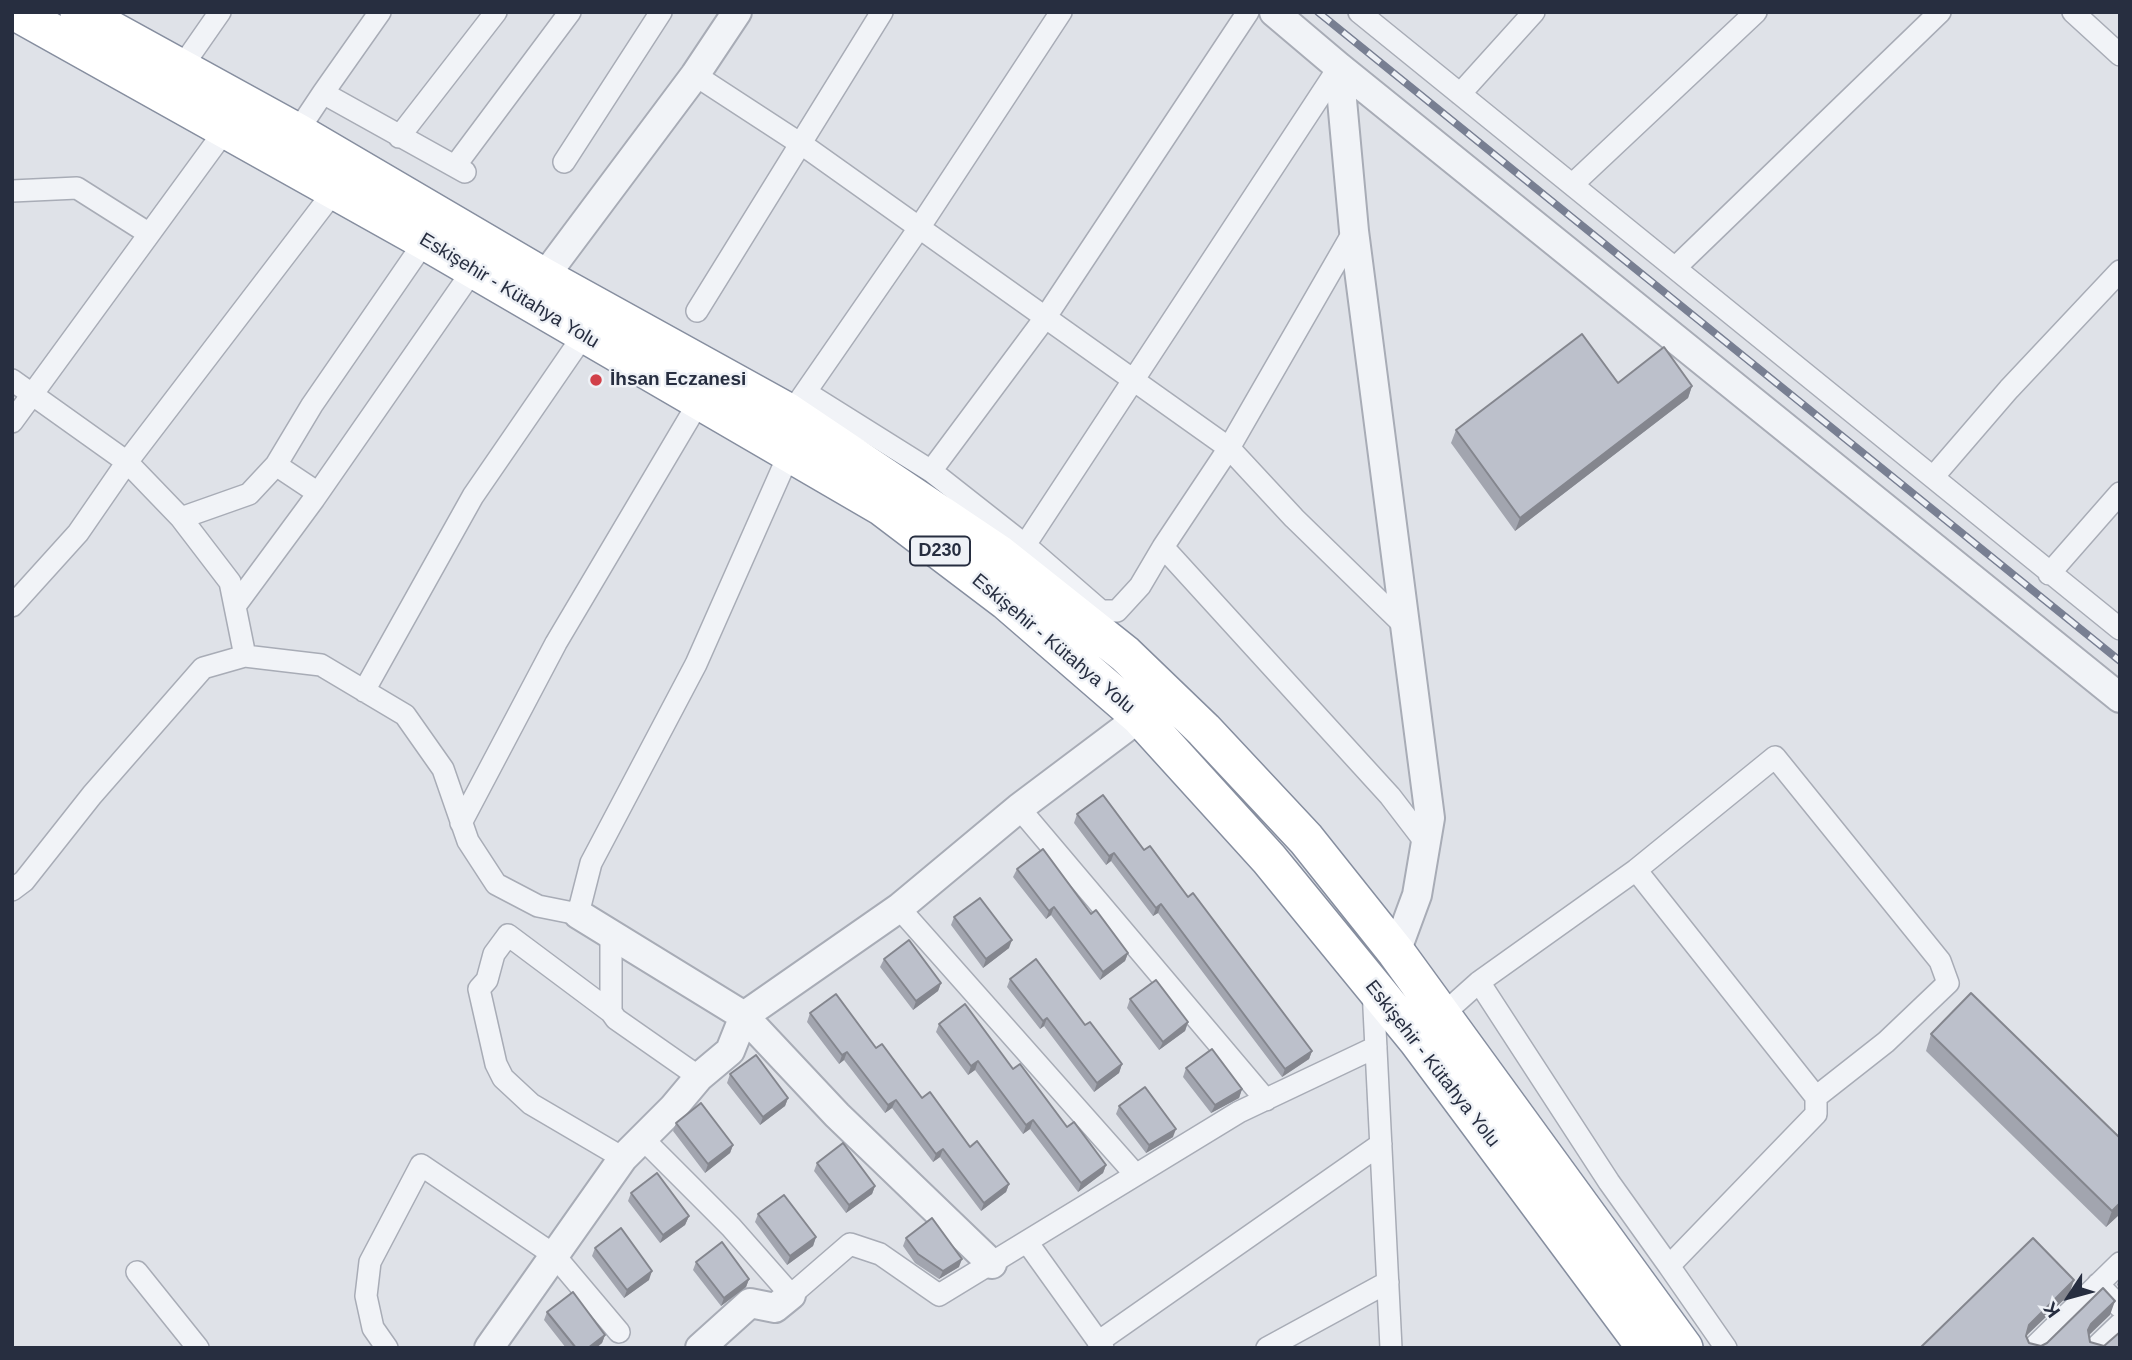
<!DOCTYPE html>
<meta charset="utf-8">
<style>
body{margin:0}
#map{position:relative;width:2132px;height:1360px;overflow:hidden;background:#dfe2e8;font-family:Arial,sans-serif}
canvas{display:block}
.frame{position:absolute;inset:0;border:14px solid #272e40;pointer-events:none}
.north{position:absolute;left:2034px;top:1262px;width:70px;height:70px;-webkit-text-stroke:5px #eef1f6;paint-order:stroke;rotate:234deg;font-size:19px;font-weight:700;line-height:28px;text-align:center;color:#272e40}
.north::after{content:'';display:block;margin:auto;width:24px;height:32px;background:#272e40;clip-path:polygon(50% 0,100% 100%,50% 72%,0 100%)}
</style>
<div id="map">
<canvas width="2132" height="1360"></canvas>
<div class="frame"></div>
<div class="north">K</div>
</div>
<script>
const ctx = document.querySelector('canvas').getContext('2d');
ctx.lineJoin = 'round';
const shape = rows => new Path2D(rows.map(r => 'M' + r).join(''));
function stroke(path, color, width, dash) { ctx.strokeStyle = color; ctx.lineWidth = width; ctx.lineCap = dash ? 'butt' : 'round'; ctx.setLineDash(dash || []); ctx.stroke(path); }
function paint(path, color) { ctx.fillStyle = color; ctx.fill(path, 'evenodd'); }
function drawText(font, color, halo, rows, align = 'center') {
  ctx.font = font + ' Arial,sans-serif'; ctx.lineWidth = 5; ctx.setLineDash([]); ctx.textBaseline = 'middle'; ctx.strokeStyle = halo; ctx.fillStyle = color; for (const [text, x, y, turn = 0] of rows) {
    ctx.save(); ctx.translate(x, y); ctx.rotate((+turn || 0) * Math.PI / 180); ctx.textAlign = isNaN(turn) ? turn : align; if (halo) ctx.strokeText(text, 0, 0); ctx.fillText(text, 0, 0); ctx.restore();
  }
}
const minor = shape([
 [1359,12,2120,629],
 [2073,12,2120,55],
 [181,68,220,12],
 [695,75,810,150,1229,448,1294,518,1406,627],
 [323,93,380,12],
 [1460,94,1534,12],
 [297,132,323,93,465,172],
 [399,137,496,12],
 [564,162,661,12],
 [455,166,570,12],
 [1574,183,1756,12],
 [12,191,77,188,148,233],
 [1354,231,1229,448,1163,547,1390,796,1426,843],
 [1676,267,1940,12],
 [697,311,882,12],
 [12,380,127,462,181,518,230,582,245,656],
 [800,400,919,228,1061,12],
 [788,412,800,400,813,397,931,471,1025,545,1101,611,1117,611,1140,586,1163,547],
 [12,422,226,129],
 [931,471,1045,318,1248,12],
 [1934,476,2009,389,2120,271],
 [318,493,276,465,312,405,425,241],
 [181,518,249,494,276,465],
 [1025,545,1339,67],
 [2049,574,2120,493],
 [12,606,78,533,127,462,335,190],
 [235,606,314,499,473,270],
 [364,691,473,496,583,336],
 [1019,808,1266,1100],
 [461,823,556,643,700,400],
 [1636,870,1816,1097,1816,1114,1669,1266,1726,1348],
 [12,890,24,881,92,795,203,668,245,656,321,665,405,715,443,769,468,841,496,884,538,906,578,914,591,863,696,664,789,454],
 [899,908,1135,1174],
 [611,935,611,1012,616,1019,699,1077],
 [1479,982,1609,1182,1669,1266],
 [1373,989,1391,1348],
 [611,1012,508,935,494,954,487,980,479,989,496,1064,503,1078,531,1104,623,1158],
 [1441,1016,1479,982,1636,870,1775,757,1940,961,1948,983,1886,1042,1816,1097],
 [643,1139,731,1227,791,1295,850,1244,880,1254,939,1295,1239,1112,1376,1047],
 [1027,1242,1103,1348],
 [137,1272,198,1348],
 [2098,1284,2120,1307],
 [1098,1342,1381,1144],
 [387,1348,373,1328,366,1296,370,1262,421,1165,554,1255,619,1332],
 [1267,1348,1388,1282],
 [2033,1348,2120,1263],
 [2095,1348,2120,1324]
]);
const tertiary = shape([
 [1274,12,1339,67],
 [538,295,544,277,695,75,737,12],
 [578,914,744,1016,837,1115,992,1264],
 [1396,952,1417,895,1430,818,1354,231,1339,67,2120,698],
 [489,1348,623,1158,673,1108,699,1077,730,1051,744,1016,899,908,1019,808,1140,717],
 [700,1348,750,1303,775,1308,791,1295]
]);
const trunk = shape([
 [16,12,425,241,882,507,1006,601,1140,717,1269,859,1417,1040,1646,1348],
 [79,12,297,132,544,277,788,412,998,553,1125,654,1204,730,1306,839,1396,952,1684,1348]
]);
const rail = shape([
 [1318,12,2120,661]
]);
const wall = shape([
 [1618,383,1692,386,1688,398,1515,531,1451,443,1456,430],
 [1077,814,1144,850,1188,897,1312,1051,1309,1059,1282,1077,1158,913,1153,916,1111,861,1106,865,1074,823],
 [1017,869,1091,914,1128,953,1125,961,1100,980,1051,915,1046,919,1013,877],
 [954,917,1009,948,983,968,951,925],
 [884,959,941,983,938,991,913,1010,880,967],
 [1010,979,1085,1025,1122,1064,1119,1073,1094,1092,1044,1026,1040,1029,1007,987],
 [1130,999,1188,1022,1185,1031,1159,1050,1127,1008],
 [810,1013,876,1048,922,1098,1009,1184,1006,1192,981,1211,940,1157,933,1162,892,1108,885,1113,844,1060,839,1064,807,1022],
 [939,1024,1013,1069,1067,1127,1106,1165,1103,1173,1078,1192,1030,1129,1023,1134,975,1070,968,1075,936,1032],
 [1931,1034,2120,1138,2120,1214,2106,1227,1926,1051],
 [1186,1068,1242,1089,1239,1098,1211,1113,1183,1077],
 [730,1074,788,1098,785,1106,760,1125,727,1083],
 [1119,1106,1173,1137,1146,1153,1116,1114],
 [676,1123,733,1145,730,1153,705,1173,673,1131],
 [817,1163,875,1186,872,1194,846,1213,814,1171],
 [631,1193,689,1216,685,1225,660,1243,628,1201],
 [758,1214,816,1237,813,1246,787,1265,755,1222],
 [906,1238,959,1267,939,1279,915,1263,903,1246],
 [595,1248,649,1280,624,1298,592,1256],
 [696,1262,749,1279,746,1287,721,1306,693,1270],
 [2120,1276,2120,1288,2117,1285],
 [547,1312,605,1335,602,1343,596,1348,566,1348,544,1320]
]);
const shadedWall = shape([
 [1692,386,1688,398,1515,531,1520,518],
 [1114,853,1111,861,1106,865,1109,856],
 [1161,904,1158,913,1153,916,1156,908],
 [1054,907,1051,915,1046,919,1049,911],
 [1012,940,1009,948,983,968,986,959],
 [1128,953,1125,961,1100,980,1103,972],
 [941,983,938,991,913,1010,916,1001],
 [1047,1018,1044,1026,1040,1029,1043,1021],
 [1188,1022,1185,1031,1159,1050,1163,1042],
 [1312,1051,1309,1059,1282,1077,1285,1069],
 [847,1052,844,1060,839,1064,842,1055],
 [978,1061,975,1070,968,1075,971,1066],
 [1122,1064,1119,1073,1094,1092,1097,1083],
 [1242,1089,1239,1098,1211,1113,1215,1105],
 [788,1098,785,1106,760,1125,763,1117],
 [896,1100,892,1108,885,1113,888,1105],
 [1033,1120,1030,1129,1023,1134,1026,1125],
 [1176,1129,1173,1137,1146,1153,1149,1145],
 [733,1145,730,1153,705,1173,708,1164],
 [943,1149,940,1157,933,1162,936,1154],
 [1106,1165,1103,1173,1078,1192,1081,1183],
 [1009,1184,1006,1192,981,1211,984,1203],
 [875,1186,872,1194,846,1213,849,1205],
 [2120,1203,2120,1214,2106,1227,2112,1211],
 [689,1216,685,1225,660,1243,663,1235],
 [816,1237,813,1246,787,1265,790,1256],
 [962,1259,959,1267,939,1279,943,1271],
 [652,1271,649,1280,624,1298,627,1290],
 [749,1279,746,1287,721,1306,724,1298],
 [2074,1280,2069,1295,2023,1339,2029,1325],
 [2115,1301,2110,1315,2085,1339,2088,1330,2091,1324],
 [605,1335,602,1343,596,1348,588,1348]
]);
const building = shape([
 [1582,334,1618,383,1664,347,1692,386,1520,518,1456,430,1582,334],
 [1103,795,1144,850,1150,846,1188,897,1193,893,1312,1051,1285,1069,1161,904,1156,908,1114,853,1109,856,1077,814,1103,795],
 [1043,849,1091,914,1096,910,1128,953,1103,972,1054,907,1049,911,1017,869,1043,849],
 [980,898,1012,940,986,959,954,917,980,898],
 [909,940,941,983,916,1001,884,959,909,940],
 [1036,959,1085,1025,1090,1022,1122,1064,1097,1083,1047,1018,1043,1021,1010,979,1036,959],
 [1156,980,1188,1022,1163,1042,1130,999,1156,980],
 [1971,993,2120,1138,2120,1203,2112,1211,1931,1034,1971,993],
 [836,994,876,1048,882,1044,922,1098,930,1092,970,1147,977,1141,1009,1184,984,1203,943,1149,936,1154,896,1100,888,1105,847,1052,842,1055,810,1013,836,994],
 [965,1004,1013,1069,1020,1064,1067,1127,1074,1122,1106,1165,1081,1183,1033,1120,1026,1125,978,1061,971,1066,939,1024,965,1004],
 [1212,1049,1242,1089,1215,1105,1186,1068,1212,1049],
 [756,1055,788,1098,763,1117,730,1074,756,1055],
 [1145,1087,1176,1129,1149,1145,1119,1106,1145,1087],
 [701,1103,733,1145,708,1164,676,1123,701,1103],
 [843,1143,875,1186,849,1205,817,1163,843,1143],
 [657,1173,689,1216,663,1235,631,1193,657,1173],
 [784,1195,816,1237,790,1256,758,1214,784,1195],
 [932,1218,962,1259,943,1271,918,1254,906,1238,932,1218],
 [621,1228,652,1271,627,1290,595,1248,621,1228],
 [2033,1238,2074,1280,2029,1325,2026,1336,2029,1343,2041,1346,2047,1343,2103,1288,2115,1301,2091,1324,2088,1330,2090,1342,2104,1346,2120,1332,2120,1348,1920,1348,2033,1238],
 [722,1242,749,1279,724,1298,696,1262,722,1242],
 [573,1292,605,1335,588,1348,576,1348,547,1312,573,1292]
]);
const markers = [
 [596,380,7,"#d14049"]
];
const shields = [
 [940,551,60]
];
const shieldNames = [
 ["D230",940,551]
];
const streetNames = [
 ["Eskişehir - Kütahya Yolu",509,291,31],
 ["Eskişehir - Kütahya Yolu",1053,644,40],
 ["Eskişehir - Kütahya Yolu",1432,1064,52]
];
const poiNames = [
 ["İhsan Eczanesi",610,380]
];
stroke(minor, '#a8acb6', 24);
stroke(tertiary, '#a8acb6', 32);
stroke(trunk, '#868e9f', 40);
stroke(minor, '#f1f3f7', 21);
stroke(tertiary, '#f1f3f7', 28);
stroke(trunk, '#fff', 37);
stroke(rail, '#787f92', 8);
stroke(rail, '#eef1f6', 5, [16]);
paint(wall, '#a2a5af');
paint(shadedWall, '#84868e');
paint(building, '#bcc0cb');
stroke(building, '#84868e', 2);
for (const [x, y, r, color] of markers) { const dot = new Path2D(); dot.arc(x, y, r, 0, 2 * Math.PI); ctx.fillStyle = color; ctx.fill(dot); stroke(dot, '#eef1f6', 2.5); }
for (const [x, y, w] of shields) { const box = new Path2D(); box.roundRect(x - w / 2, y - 14.5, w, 29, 5); ctx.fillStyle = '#eef1f6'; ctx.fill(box); stroke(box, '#272e40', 2); }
drawText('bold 18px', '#272e40', null, shieldNames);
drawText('19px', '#272e40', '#eef1f6', streetNames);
drawText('bold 19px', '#272e40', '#eef1f6', poiNames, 'left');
</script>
